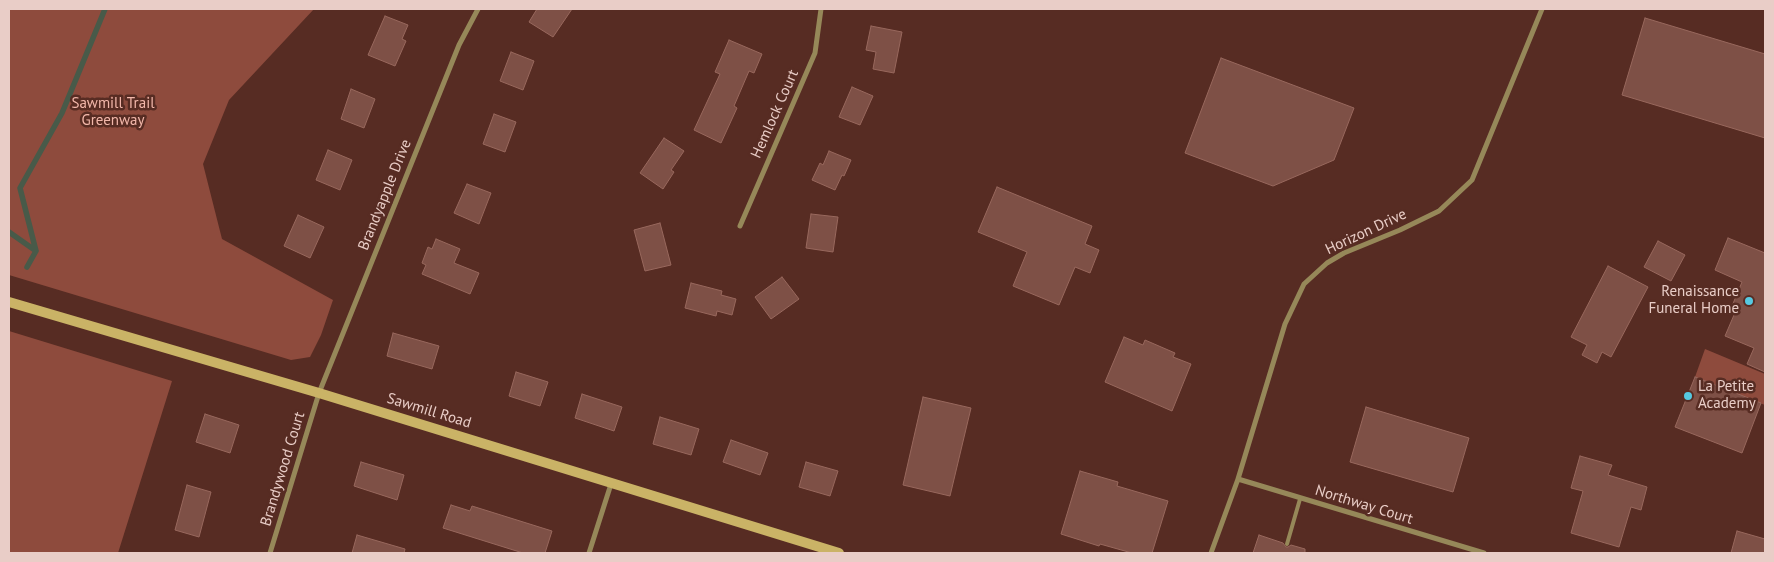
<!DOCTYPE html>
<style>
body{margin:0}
#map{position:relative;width:1774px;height:562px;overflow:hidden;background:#572c23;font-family:"PT Sans",sans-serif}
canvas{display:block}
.frame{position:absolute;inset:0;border:10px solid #e9cdc7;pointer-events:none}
</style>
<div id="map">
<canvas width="1774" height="562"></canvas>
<div class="frame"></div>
</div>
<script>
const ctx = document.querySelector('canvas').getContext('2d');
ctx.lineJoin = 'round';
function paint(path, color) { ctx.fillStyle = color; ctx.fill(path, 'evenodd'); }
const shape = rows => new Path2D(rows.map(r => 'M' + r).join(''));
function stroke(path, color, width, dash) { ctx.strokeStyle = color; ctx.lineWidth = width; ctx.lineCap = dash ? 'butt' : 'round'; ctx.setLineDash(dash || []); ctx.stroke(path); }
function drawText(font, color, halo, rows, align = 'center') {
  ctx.font = font + ' "PT Sans",sans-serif'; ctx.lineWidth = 5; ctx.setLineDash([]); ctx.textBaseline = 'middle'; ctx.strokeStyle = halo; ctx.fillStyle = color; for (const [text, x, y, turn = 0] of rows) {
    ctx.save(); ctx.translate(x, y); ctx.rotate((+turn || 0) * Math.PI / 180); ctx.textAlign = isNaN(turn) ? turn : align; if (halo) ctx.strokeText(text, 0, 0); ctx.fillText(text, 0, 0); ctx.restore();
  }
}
const green = shape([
 [9,9,314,9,229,100,203,164,222,239,333,300,321,335,310,357,291,360,9,275],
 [9,331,172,381,118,553,9,553],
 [1705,349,1765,374,1765,405,1695,377]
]);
const stream = shape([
 [9,232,36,251],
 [27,267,36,251,20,188,62,113,105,9]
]);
const building = shape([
 [537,9,572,9,553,37,529,22,537,9],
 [385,16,408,25,402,39,406,41,395,66,368,55,385,16],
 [1645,18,1765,54,1765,138,1622,95,1645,18],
 [871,26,902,32,894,73,873,69,876,52,866,50,871,26],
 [729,40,762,54,754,73,749,71,734,106,737,108,721,143,694,130,720,74,715,72,729,40],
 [511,52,534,61,523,90,500,81,511,52],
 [1221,58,1354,108,1334,160,1273,186,1185,153,1221,58],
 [852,87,873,96,860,125,839,117,852,87],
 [351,89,375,99,364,128,341,119,351,89],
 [494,114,516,122,505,152,483,144,494,114],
 [664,138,684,151,671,170,674,172,663,189,640,173,664,138],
 [328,150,352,160,340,190,316,180,328,150],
 [829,151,851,160,844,176,842,175,835,190,812,180,820,163,823,165,829,151],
 [467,184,491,193,479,224,454,213,467,184],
 [997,187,1092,226,1085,244,1099,250,1090,273,1075,267,1059,305,1013,286,1027,252,978,232,997,187],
 [811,214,838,217,833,252,806,248,811,214],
 [298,215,324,227,310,258,284,246,298,215],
 [660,223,671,265,645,271,634,230,660,223],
 [1728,238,1765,253,1765,372,1747,364,1754,348,1725,336,1737,308,1732,306,1742,282,1715,270,1728,238],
 [436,239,460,249,454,263,479,273,470,294,422,274,426,265,422,263,428,247,432,249,436,239],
 [1658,241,1685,255,1671,281,1644,267,1658,241],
 [1608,266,1648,287,1611,357,1602,352,1597,363,1582,355,1587,345,1571,337,1608,266],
 [782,277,799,299,771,319,755,297,782,277],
 [691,283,722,291,721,295,736,299,732,315,717,311,716,316,685,308,691,283],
 [393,333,439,346,432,369,387,356,393,333],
 [1124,337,1143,345,1145,340,1175,353,1173,357,1191,364,1172,411,1105,382,1124,337],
 [516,372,548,382,540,406,509,396,516,372],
 [1695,377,1761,403,1742,453,1675,427,1695,377],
 [582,394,622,407,614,431,575,418,582,394],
 [923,397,971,408,950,496,903,485,923,397],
 [1366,407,1469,438,1453,492,1350,462,1366,407],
 [205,414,239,425,230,453,196,442,205,414],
 [660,417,699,429,691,455,653,444,660,417],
 [731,440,768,453,760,475,723,462,731,440],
 [1580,456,1612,465,1608,475,1647,487,1641,510,1631,507,1619,547,1571,533,1583,491,1571,488,1580,456],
 [361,462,404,475,397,500,354,486,361,462],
 [806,462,838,471,830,496,799,487,806,462],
 [1080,471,1118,482,1117,486,1168,501,1152,553,1132,553,1100,544,1099,546,1061,534,1080,471],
 [187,485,211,492,199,537,175,530,187,485],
 [451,505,470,511,472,506,552,531,545,553,523,553,443,528,451,505],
 [1737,531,1765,539,1765,553,1731,553,1737,531],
 [357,535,405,549,404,553,352,553,357,535],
 [1259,535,1283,543,1286,547,1288,547,1291,545,1305,549,1305,553,1253,553,1259,535]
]);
const lane = shape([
 [1287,544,1300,499]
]);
const street = shape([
 [740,226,815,53,821,9],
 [1238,479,1484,553],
 [270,553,319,393,459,45,478,9],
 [589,553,611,484],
 [1211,553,1238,479,1285,324,1304,284,1327,263,1344,253,1400,230,1439,211,1472,180,1542,9]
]);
const secondary = shape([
 [9,302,319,393,839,553]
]);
const markers = [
 [1749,301,5,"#56c9e1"],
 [1688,396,5,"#56c9e1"]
];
const parkNames = [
 ["Sawmill Trail",113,104],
 ["Greenway",113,121]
];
const streetNames = [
 ["Hemlock Court",775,114,-66],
 ["Brandyapple Drive",385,195,-68],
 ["Horizon Drive",1366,232,-25],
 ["Sawmill Road",429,411,17],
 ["Brandywood Court",283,469,-73],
 ["Northway Court",1364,505,17]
];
const poiNames = [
 ["Renaissance",1739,292],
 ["Funeral Home",1739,309],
 ["La Petite",1698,387,"left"],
 ["Academy",1698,404,"left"]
];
paint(green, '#8e4b3d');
stroke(stream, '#485a49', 5.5);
paint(building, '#7e5046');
stroke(building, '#98685d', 1);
stroke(lane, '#968859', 4);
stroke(street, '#968859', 5);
stroke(secondary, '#cab366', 10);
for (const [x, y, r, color] of markers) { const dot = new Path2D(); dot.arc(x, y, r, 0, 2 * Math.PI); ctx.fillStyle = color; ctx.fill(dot); stroke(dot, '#572c23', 2); }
drawText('15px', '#f2b7aa', '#572c23', parkNames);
drawText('15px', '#e9cdc7', '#572c23', streetNames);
drawText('15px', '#e9cdc7', '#572c23', poiNames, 'right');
</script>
